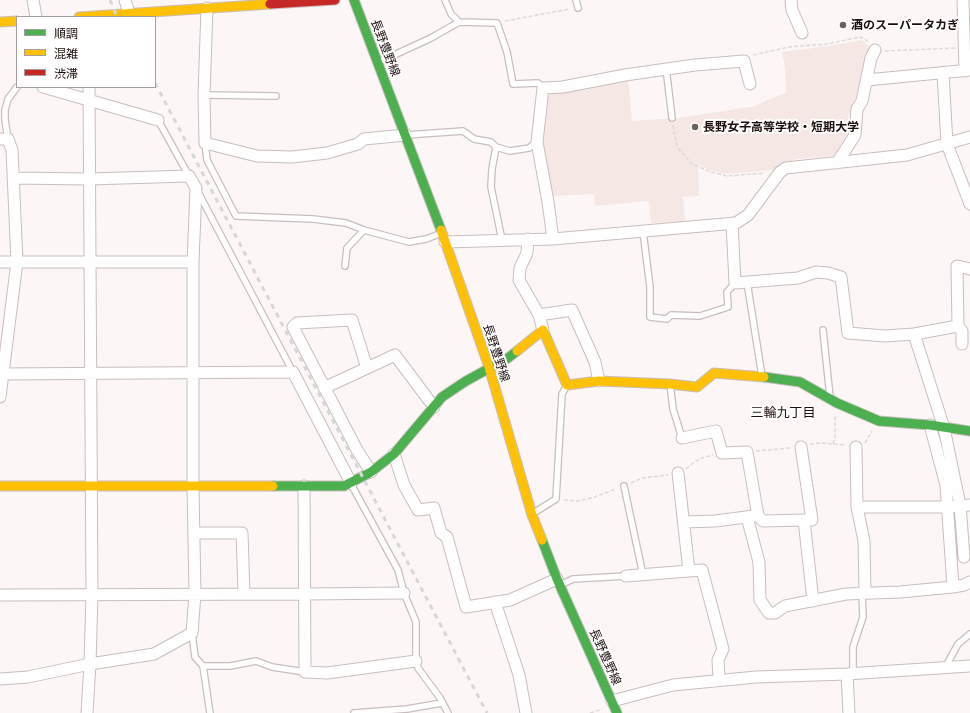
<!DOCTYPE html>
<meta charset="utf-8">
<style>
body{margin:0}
#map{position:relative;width:970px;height:713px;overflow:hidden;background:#fcf7f6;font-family:Cabin,"Noto Sans JP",sans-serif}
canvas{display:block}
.legend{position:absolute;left:16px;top:16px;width:140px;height:72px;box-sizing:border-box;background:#fff;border:1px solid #a49f9e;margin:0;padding:5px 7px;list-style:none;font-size:12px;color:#1c0e0c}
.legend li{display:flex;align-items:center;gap:8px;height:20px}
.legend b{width:20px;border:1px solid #a49f9e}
</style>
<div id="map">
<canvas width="970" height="713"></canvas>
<ul class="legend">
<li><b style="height:5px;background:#4caf50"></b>順調</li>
<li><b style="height:5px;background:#ffc107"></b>混雑</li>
<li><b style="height:5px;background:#c62828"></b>渋滞</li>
</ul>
</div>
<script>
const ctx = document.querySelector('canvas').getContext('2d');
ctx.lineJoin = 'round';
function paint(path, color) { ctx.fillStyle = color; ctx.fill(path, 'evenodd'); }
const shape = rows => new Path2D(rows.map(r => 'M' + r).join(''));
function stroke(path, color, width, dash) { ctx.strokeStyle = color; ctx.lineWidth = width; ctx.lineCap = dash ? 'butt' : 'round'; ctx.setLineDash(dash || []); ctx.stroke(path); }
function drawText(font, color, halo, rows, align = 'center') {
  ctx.font = font + ' Cabin,"Noto Sans JP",sans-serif'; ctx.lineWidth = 4; ctx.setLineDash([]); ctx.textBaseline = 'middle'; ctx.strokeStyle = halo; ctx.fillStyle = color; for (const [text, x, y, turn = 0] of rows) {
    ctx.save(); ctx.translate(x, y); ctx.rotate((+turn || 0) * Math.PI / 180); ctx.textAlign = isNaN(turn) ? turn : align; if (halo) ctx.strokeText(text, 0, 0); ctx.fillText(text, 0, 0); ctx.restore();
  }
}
const built = shape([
 [862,40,872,49,855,99,852,104,848,118,848,133,834,156,796,159,780,167,777,170,724,174,710,170,698,165,699,196,683,197,685,222,651,223,649,201,595,206,594,194,551,196,542,135,546,93,628,78,632,121,677,118,756,106,765,101,786,93,785,68,782,52,829,46]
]);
const path = shape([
 [505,21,570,9],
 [885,51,955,48],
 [753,55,789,47,827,44,860,37,865,39,868,42],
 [673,125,677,147,692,164,711,172,727,176,765,173],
 [865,443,872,431],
 [810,444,821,443,846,445],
 [833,444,835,437,835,415],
 [756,451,790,448],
 [686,469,693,463,702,458,713,455],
 [631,483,642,478,668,475],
 [564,500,577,501,592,498,616,489],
 [590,713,602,709]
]);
const lane = shape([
 [445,0,451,14,459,22,497,23,507,52,513,84,538,83,543,88],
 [576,0,578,8],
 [379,62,431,38,459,22],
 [665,70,667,76,672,118],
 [204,95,276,96],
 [158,120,189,176],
 [406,135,463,131,474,139,491,142,496,147,510,151,529,148,537,142],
 [8,139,5,120,5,110,8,99,17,87],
 [205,143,207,160,236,216,313,219,346,223,364,230,409,242,426,239,442,233],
 [496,147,492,169,491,187,502,240],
 [198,192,293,372],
 [643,231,650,287,650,317,667,319,671,315,700,316,728,307,727,292,735,283],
 [345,266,347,248,364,230],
 [747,282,762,376],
 [823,330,830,397],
 [670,384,673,409,682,438],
 [351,484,398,570,404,593,416,622,416,661,418,668,440,698,448,713],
 [624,486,643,575],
 [532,514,556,499,562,394,567,385],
 [560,585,573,579,626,576],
 [192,633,195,657,203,666,230,666,256,661,272,667,305,672],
 [203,666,210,713],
 [945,668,958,644,970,634],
 [853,674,853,647,863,617,862,593],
 [354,713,407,709,442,703]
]);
const street = shape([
 [33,0,36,17],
 [125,0,129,13],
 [791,0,792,10,802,33],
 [963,0,965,71],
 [207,8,204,95,205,143,257,156,292,157,327,153,358,144,364,139,406,135],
 [943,73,947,144,970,204],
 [867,80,970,70],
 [43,87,158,120],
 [0,139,8,139,12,150,17,262,0,397],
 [837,163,855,135,857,109,862,101,871,58,875,50],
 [732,223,735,283,798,278,816,272,828,273,841,277,848,333,885,336,914,334,958,326],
 [528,239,527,253,520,268,519,280,539,315],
 [553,239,548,202,537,142,543,88,563,87,625,75,695,65,744,61,750,84],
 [445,242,553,239,736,223,748,215,780,172,786,168,907,155,970,137],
 [0,262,193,262],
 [543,330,539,315,572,310,595,362,599,381],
 [914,334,944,428,960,505,964,557],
 [962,344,962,331,958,326,957,266,970,269],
 [367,368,352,320,297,323,293,327,357,450,371,472],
 [0,374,293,372,351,483],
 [324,388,395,355,434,407],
 [682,438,716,431,722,453,747,452,758,516,763,521,804,520,813,601],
 [801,447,812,520,804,520],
 [856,447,857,507,864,541,865,593],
 [394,454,404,485,418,510,434,508,441,533,447,537,466,607,510,600,557,579],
 [678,473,689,571,702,570,723,649,718,660,719,680],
 [304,486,305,672,327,673,416,661],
 [857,507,948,507,970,505],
 [747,517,759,562,760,600,769,613,775,613,785,606,846,594,900,592,953,587,946,485,930,425],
 [684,522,715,521,754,516],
 [194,533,242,533,244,593],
 [626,576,689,571],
 [953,587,964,585,970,582],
 [0,595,305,594,404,593],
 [495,602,519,675,526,713],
 [847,674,849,713],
 [0,679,28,677,90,664,154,654,192,633,195,594,193,487,193,262,196,188,189,176,89,179,13,178],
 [612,701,673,685,756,677,847,674,970,666],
 [87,713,90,664,92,594,89,87]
]);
const fast = shape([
 [354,0,441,230],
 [764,377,800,382,837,403,879,421,930,425,970,431],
 [273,486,344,486,371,472,394,454,442,397,466,381,508,358,517,351],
 [542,540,557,579,617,713]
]);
const slow = shape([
 [79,17,270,4],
 [0,22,17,21],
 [441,230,489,367,532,515,542,540],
 [517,351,543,330,567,385,599,381,670,384,697,387,714,373,764,377],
 [0,486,273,486]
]);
const jam = shape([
 [270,4,335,0]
]);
const rail = shape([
 [110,0,117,17],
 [155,83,487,713]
]);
const markers = [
 [843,25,4,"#6a605e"],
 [695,127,4,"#6a605e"]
];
const poiNames = [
 ["酒のスーパータカぎ",851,25],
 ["長野女子高等学校・短期大学",703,127]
];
const streetNames = [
 ["長野豊野線",385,48,69],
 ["長野豊野線",496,353,72],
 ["長野豊野線",605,657,66]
];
const neighbourhoodNames = [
 ["三輪九丁目",783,413]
];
paint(built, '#f5e7e4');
stroke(lane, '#c8bebd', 8);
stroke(street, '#c8bebd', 13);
stroke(fast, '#c8bebd', 11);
stroke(slow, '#c8bebd', 11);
stroke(jam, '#c8bebd', 11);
stroke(path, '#dcdada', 1.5, [4, 2]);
stroke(lane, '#fffefe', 5.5);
stroke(street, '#fffefe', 11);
stroke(fast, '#4caf50', 9);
stroke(slow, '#ffc107', 9);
stroke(jam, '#c62828', 9);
stroke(rail, '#d8d7d7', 3, [5, 5]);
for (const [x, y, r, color] of markers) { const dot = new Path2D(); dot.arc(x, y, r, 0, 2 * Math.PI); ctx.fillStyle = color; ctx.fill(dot); stroke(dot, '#fff', 1.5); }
drawText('bold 12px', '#1c0e0c', '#fff', poiNames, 'left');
drawText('12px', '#1c0e0c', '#fff', streetNames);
drawText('13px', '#1c0e0c', '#fff', neighbourhoodNames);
</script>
